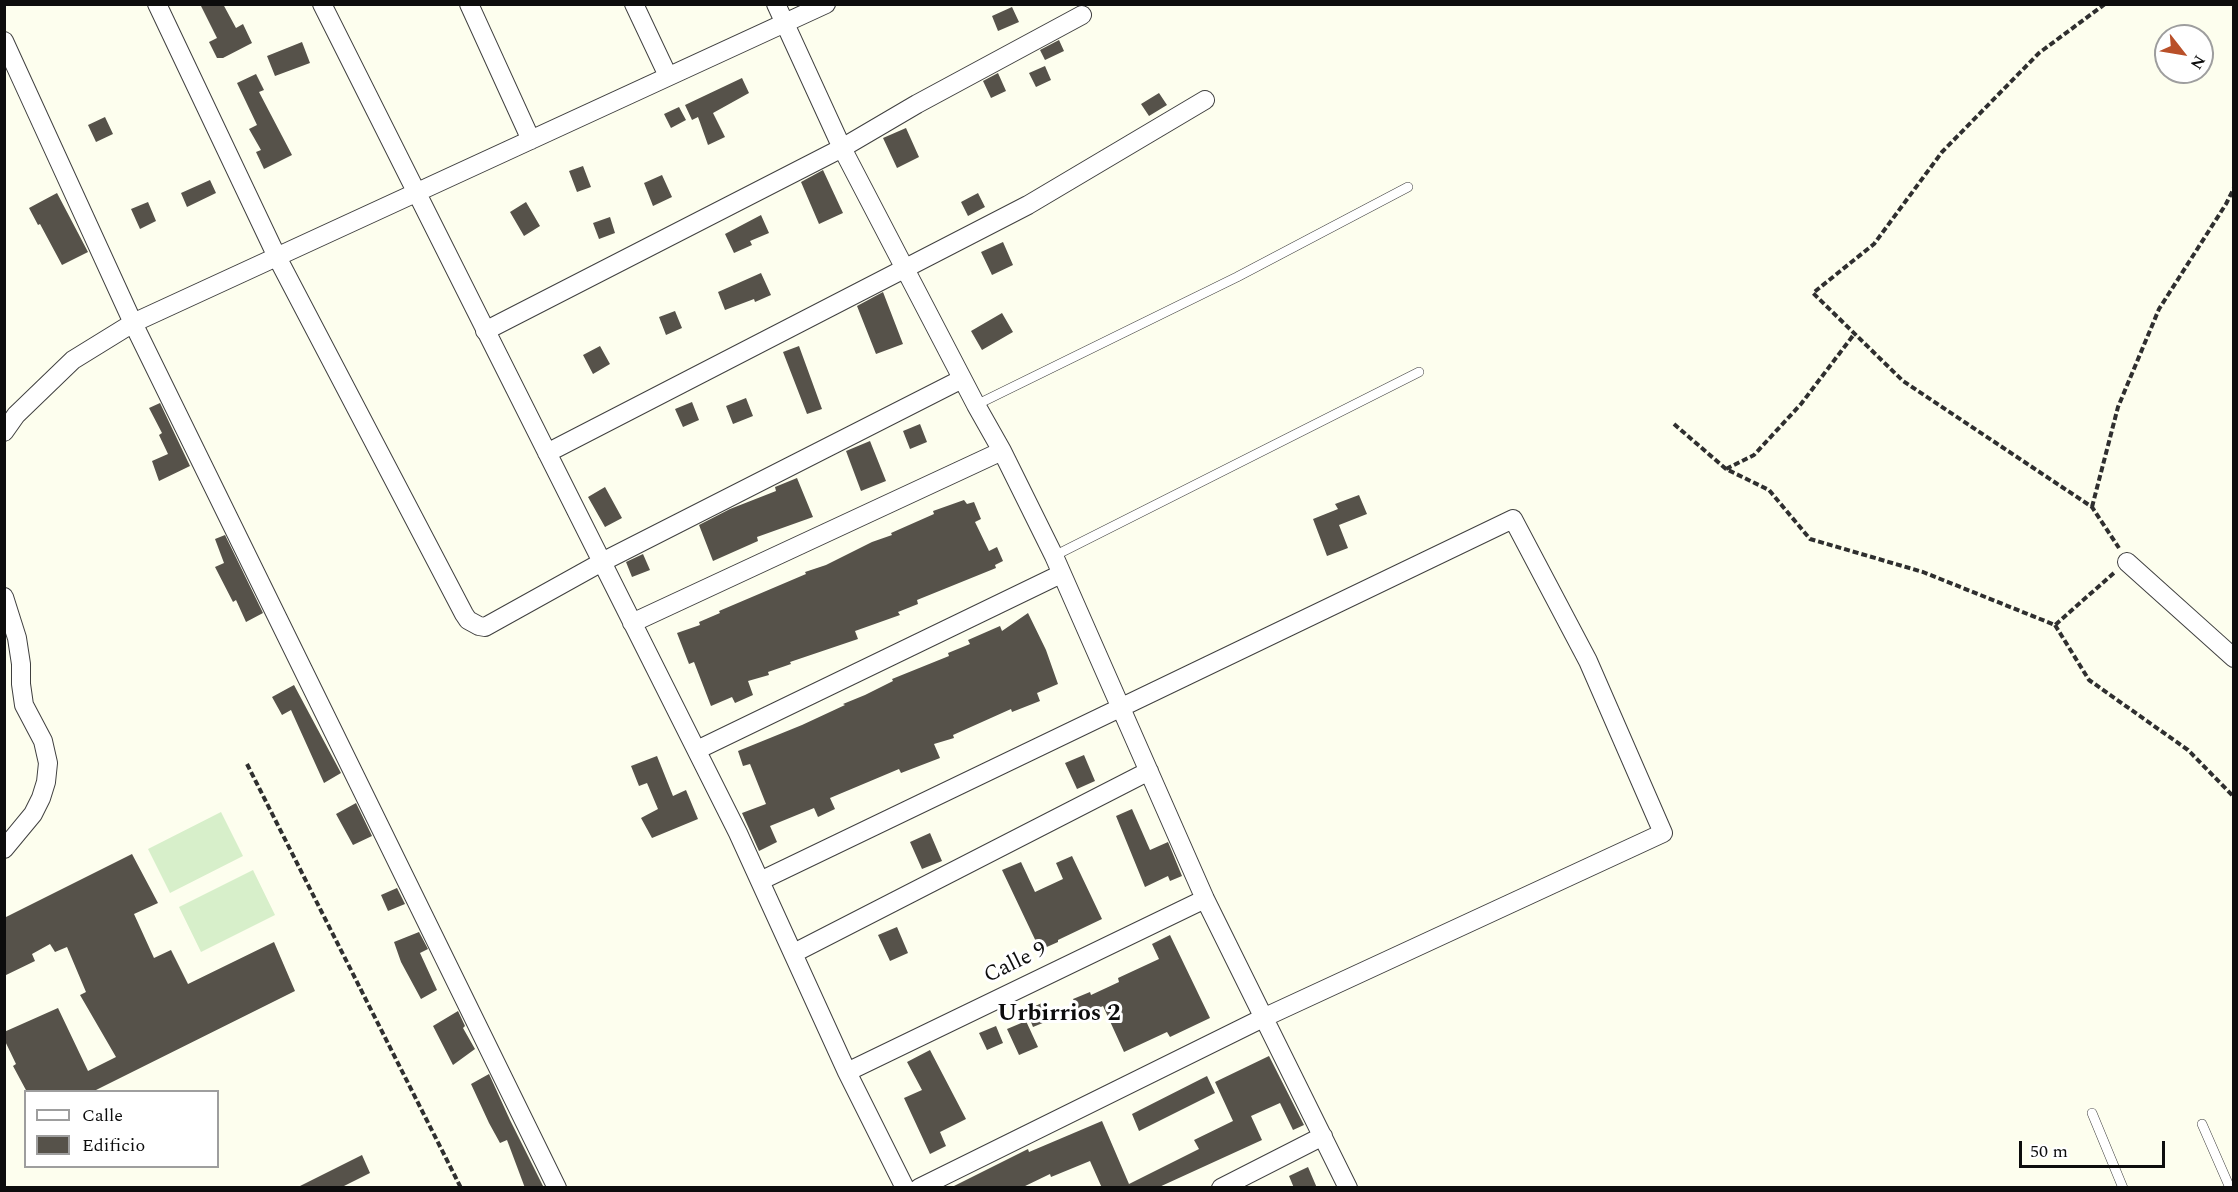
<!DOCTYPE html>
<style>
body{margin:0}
#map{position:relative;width:2238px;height:1192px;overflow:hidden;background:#fdfeee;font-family:Spectral,serif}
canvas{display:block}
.frame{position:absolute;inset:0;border:6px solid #0d0d0d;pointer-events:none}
.legend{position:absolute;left:24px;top:1090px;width:195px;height:78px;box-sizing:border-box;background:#fff;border:2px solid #9e9e9e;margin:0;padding:8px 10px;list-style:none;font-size:18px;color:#0d0d0d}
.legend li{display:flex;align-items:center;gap:12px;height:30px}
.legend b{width:30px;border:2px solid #9e9e9e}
.north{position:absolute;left:2154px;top:24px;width:60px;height:60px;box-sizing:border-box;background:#fff;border:2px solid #9e9e9e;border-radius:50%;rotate:121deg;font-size:16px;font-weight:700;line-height:24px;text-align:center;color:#0d0d0d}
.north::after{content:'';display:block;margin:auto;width:21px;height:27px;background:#b95029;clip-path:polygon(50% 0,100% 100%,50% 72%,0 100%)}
.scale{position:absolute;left:2019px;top:1141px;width:146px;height:27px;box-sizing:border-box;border:3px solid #0d0d0d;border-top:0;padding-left:8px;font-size:18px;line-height:21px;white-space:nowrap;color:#0d0d0d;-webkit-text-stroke:4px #fff;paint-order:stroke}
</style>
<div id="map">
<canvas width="2238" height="1192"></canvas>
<div class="frame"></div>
<ul class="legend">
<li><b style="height:8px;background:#fff"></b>Calle</li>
<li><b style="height:16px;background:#56524a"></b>Edificio</li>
</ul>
<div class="north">N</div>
<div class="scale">50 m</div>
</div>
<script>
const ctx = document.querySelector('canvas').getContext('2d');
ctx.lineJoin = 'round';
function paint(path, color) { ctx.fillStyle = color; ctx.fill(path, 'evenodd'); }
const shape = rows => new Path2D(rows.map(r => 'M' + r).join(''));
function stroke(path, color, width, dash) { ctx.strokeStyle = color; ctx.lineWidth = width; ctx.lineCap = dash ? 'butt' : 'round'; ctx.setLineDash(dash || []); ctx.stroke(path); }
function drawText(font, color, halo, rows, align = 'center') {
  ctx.font = font + ' Spectral,serif'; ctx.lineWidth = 6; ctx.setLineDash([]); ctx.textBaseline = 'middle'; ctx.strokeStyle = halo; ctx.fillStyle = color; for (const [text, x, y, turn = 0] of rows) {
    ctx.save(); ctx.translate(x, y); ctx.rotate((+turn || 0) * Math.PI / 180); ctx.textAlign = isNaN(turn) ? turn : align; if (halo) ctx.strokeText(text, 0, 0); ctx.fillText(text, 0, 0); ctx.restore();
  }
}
const pitch = shape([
 [221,812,243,856,170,893,148,849],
 [253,870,275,915,201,952,179,907]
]);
const building = shape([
 [200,4,223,4,236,28,243,24,252,43,223,58,217,58,209,42,217,38],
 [1012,7,1019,22,998,31,992,16],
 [1059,40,1064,51,1045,60,1040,50],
 [302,42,310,63,275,76,267,56],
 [1045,66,1051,80,1036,87,1029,73],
 [998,73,1006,91,991,98,983,81],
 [256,74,264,90,259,92,292,155,264,169,256,152,261,150,249,129,257,125,237,83],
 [742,78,749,93,713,113,725,137,708,145,698,117,692,120,685,105],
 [1159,93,1167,105,1149,116,1141,104],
 [679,107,686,120,671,128,664,114],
 [105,117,113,134,96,142,88,125],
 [906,128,919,157,897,168,883,138],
 [583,166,591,187,577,192,569,171],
 [823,170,843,213,819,224,801,182],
 [662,175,672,197,653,206,644,183],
 [210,180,216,193,187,207,181,193],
 [57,193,88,252,62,265,40,224,38,225,29,208],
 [978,193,985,207,968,216,961,202],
 [148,202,156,221,140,229,131,209],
 [526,202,540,226,524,236,510,212],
 [761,215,769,233,750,241,752,245,734,253,725,234],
 [610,217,615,233,599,239,593,223],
 [1003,242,1013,265,992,275,981,252],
 [761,273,771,295,755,302,754,299,725,310,718,292],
 [883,292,903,344,876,354,857,306],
 [675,311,682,328,666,335,659,317],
 [1002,313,1013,332,982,350,971,331],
 [600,346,610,364,593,374,583,355],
 [799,346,822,409,807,414,783,352],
 [746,398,753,416,733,424,726,406],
 [692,402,699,420,683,427,675,409],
 [160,403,190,466,159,481,152,461,168,454,159,435,162,433,149,408],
 [920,424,927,442,910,449,903,431],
 [870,441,886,481,861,491,846,451],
 [797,478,813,517,757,537,758,541,713,561,699,525,730,509,776,491,775,487],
 [605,487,622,518,605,527,588,497],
 [1359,495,1367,514,1339,525,1348,548,1327,556,1313,519,1338,509,1335,504],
 [964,500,967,504,974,502,981,519,975,522,989,551,997,547,1003,561,995,565,996,568,917,600,918,604,898,612,900,615,855,631,858,639,790,662,791,664,768,672,769,675,748,681,753,695,735,703,732,697,711,706,694,662,689,664,677,633,700,625,699,622,720,613,719,611,806,574,805,572,826,565,872,542,892,535,891,533,934,514,933,511],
 [225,535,263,613,246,622,236,600,233,602,215,567,224,563,215,539],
 [643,554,650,570,632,577,626,562],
 [1028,613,1046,650,1058,684,1037,693,1040,701,1012,712,1011,709,953,735,954,738,934,744,940,758,901,773,899,769,830,798,835,809,818,817,814,808,770,826,777,842,759,851,742,813,766,804,750,764,743,766,738,751,802,725,845,705,843,704,865,695,893,681,892,679,949,656,948,653,970,644,968,640,1000,626,1002,631],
 [294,685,341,773,324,783,291,710,282,715,272,697],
 [1084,755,1095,781,1077,789,1065,763],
 [657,756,673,796,686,790,698,819,652,838,641,818,658,809,647,783,639,786,631,766],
 [356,803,372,836,353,845,336,814],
 [1132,809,1150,850,1168,842,1182,876,1170,881,1168,876,1145,887,1116,816],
 [930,833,942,861,922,869,910,842],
 [132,854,158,903,134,914,154,958,171,950,188,984,274,942,295,991,92,1092,27,1092,13,1066,16,1064,4,1039,4,1032,58,1008,88,1071,116,1057,80,995,86,992,67,947,55,952,50,944,32,954,35,961,4,976,4,918],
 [1072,856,1102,919,1058,940,1058,942,1040,950,1002,870,1021,862,1035,892,1063,879,1056,863],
 [397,888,405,904,388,911,381,895],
 [897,927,908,953,890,961,878,935],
 [419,932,428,949,420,953,437,990,421,999,401,962,394,942],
 [1170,935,1210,1018,1170,1037,1167,1032,1124,1052,1103,1006,1081,1016,1073,999,1090,992,1091,995,1119,982,1118,978,1159,959,1152,944],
 [1042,1003,1050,1020,1033,1027,1026,1010],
 [458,1011,465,1026,463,1028,475,1049,453,1065,433,1026],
 [1026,1021,1038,1047,1019,1055,1007,1029],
 [996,1026,1003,1043,987,1050,979,1033],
 [930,1050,966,1119,940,1132,946,1146,930,1154,904,1098,922,1090,907,1062],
 [1269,1056,1304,1125,1293,1130,1280,1103,1251,1116,1262,1140,1157,1188,1102,1188,1090,1161,1051,1177,1050,1174,1021,1188,950,1188,1028,1149,1029,1152,1102,1121,1129,1184,1199,1149,1194,1140,1233,1121,1215,1082],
 [489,1074,510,1120,544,1188,525,1188,507,1140,500,1143,489,1123,471,1084],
 [1207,1076,1215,1093,1139,1131,1132,1114],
 [362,1155,370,1173,340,1188,296,1188],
 [1308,1167,1317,1188,1294,1188,1289,1176]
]);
const path = shape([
 [2105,4,2039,53,1942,152,1874,244,1813,293,1903,381,2092,507,2119,548],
 [1674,424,1726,469,1769,490,1810,539,1923,572,2055,625,2115,572],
 [1726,469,1754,455,1801,404,1855,333],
 [2092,507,2118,407,2159,309,2226,204,2234,188],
 [2055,625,2089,680,2188,750,2234,797],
 [247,764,461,1188]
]);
const lane = shape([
 [976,405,1237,277,1408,187],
 [1054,556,1419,372],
 [2092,1113,2123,1188],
 [2202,1124,2230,1188]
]);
const street = shape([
 [157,4,277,257,464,614,468,620,479,626,485,627,602,562,962,379],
 [322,4,738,833,847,1072,905,1188],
 [469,4,531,140],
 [634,4,668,76],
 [776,4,842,148,976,405,1002,451,1054,556,1205,899,1348,1188],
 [4,41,133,323,557,1188],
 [485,331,842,148,917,104,1082,15],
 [4,432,16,415,73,360,133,323,826,4],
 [547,453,1028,205,1205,100],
 [2127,562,2234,658],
 [4,597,17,638,21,664,21,684,24,705,43,741,48,763,46,782,41,798,33,814,4,849],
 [632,623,1002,451],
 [697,750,1061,574],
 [760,881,1513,519,1588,661,1663,833,1263,1018,919,1188],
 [794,953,1149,771],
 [847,1072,1205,899],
 [1221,1188,1323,1136]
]);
const streetNames = [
 ["Calle 9",1016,964,-26]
];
const neighbourhoodNames = [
 ["Urbirrios 2",1059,1015]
];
paint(pitch, '#d7efca');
paint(building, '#56524a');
stroke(lane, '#404040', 10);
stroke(street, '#404040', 20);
stroke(path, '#2f2f2f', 4, [6, 3]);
stroke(lane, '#fff', 9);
stroke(street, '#fff', 18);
drawText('22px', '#0d0d0d', '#fff', streetNames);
drawText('bold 24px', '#0d0d0d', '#fff', neighbourhoodNames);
</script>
